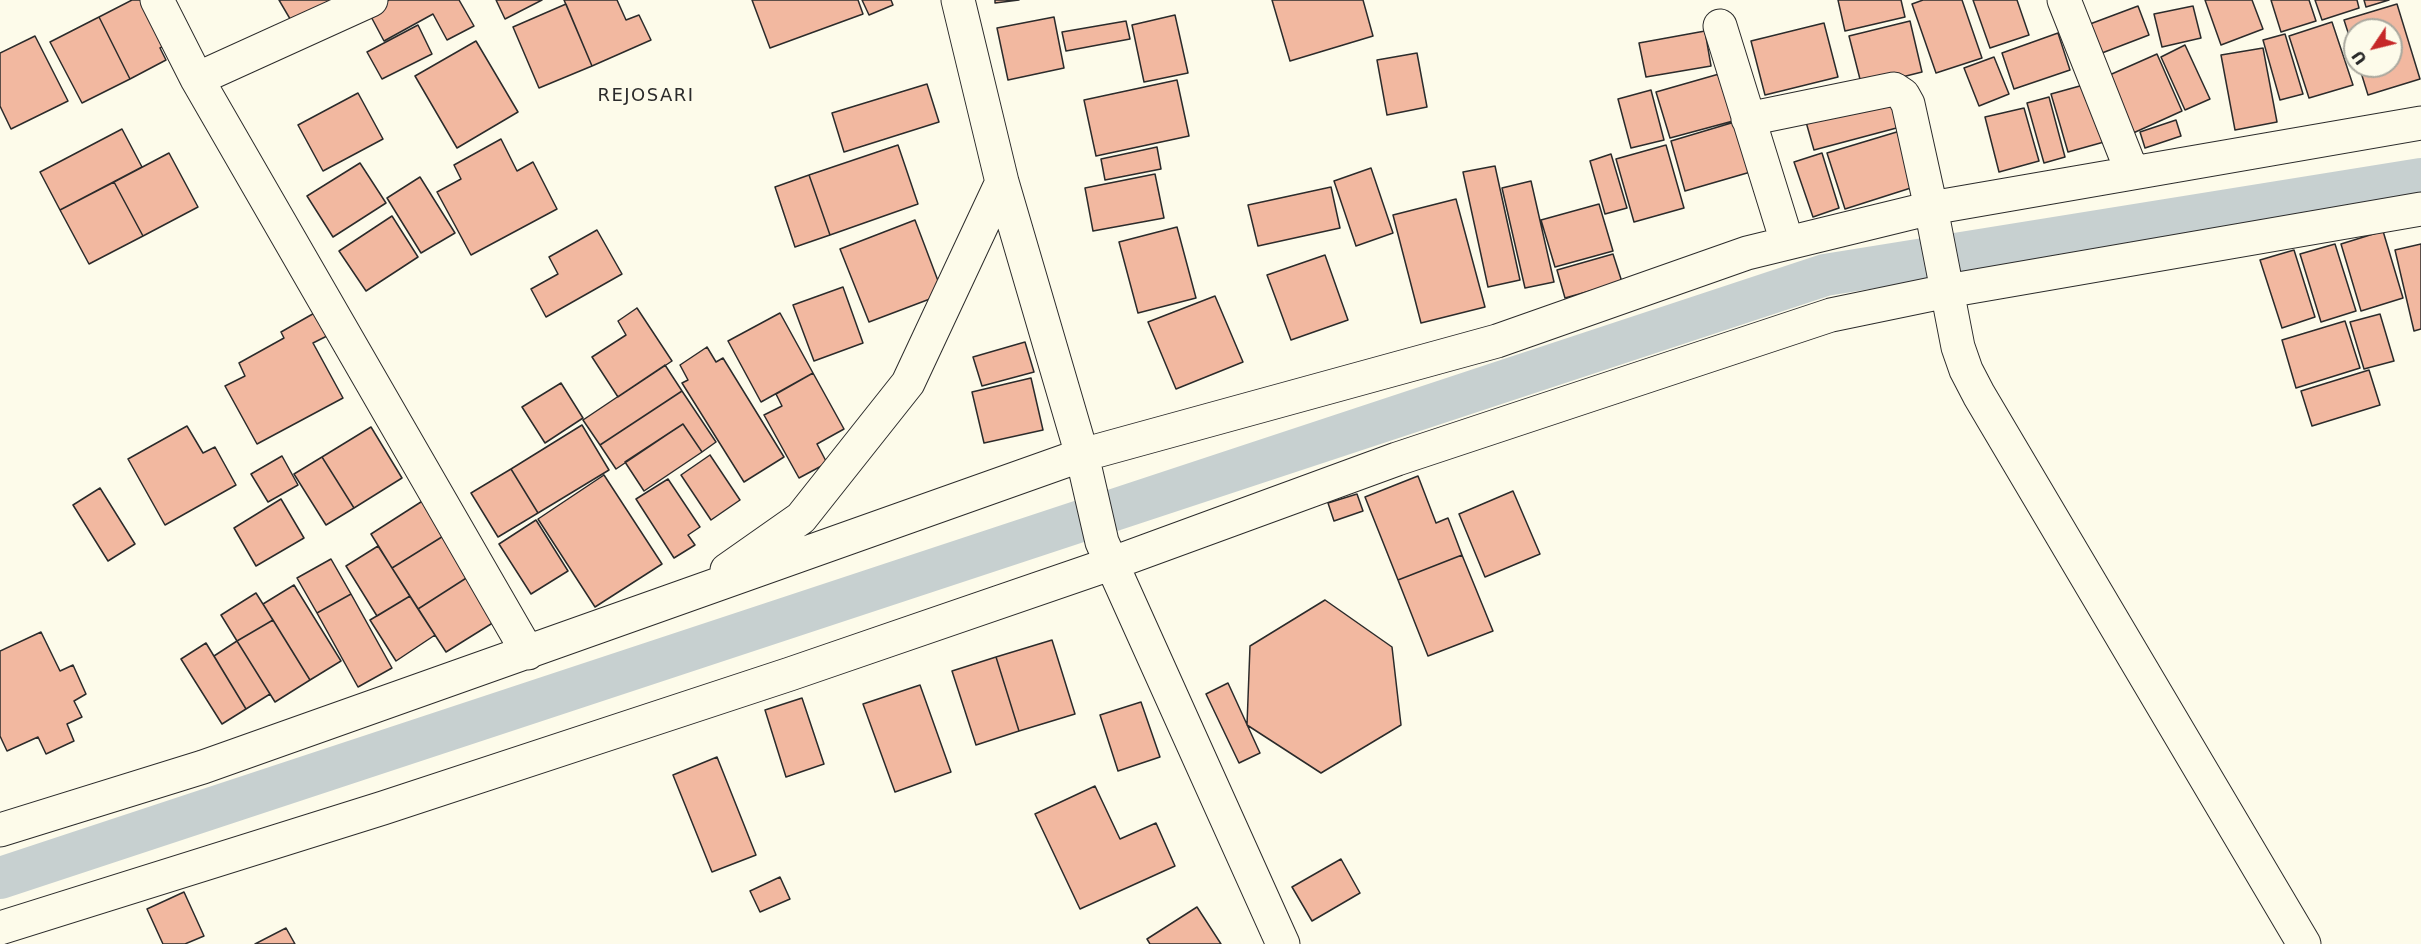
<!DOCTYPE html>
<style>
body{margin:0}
#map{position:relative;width:2421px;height:944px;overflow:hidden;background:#fdfbea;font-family:"DejaVu Sans",sans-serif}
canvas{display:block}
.north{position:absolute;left:2343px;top:18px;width:60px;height:60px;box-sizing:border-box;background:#fdfbea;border:2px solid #a9a89e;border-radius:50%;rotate:235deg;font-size:16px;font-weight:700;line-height:24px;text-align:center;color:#2b2b2b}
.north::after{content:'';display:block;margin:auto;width:21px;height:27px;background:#c62828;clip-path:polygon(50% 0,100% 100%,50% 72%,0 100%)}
</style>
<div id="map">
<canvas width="2421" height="944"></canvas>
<div class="north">U</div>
</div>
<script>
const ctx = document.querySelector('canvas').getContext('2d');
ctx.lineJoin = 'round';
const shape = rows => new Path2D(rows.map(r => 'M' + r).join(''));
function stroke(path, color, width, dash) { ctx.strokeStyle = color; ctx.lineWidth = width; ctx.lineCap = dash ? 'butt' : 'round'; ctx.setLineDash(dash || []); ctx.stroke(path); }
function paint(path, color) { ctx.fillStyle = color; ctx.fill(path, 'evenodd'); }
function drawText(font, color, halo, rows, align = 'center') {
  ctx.font = font + ' "DejaVu Sans",sans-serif'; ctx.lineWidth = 4.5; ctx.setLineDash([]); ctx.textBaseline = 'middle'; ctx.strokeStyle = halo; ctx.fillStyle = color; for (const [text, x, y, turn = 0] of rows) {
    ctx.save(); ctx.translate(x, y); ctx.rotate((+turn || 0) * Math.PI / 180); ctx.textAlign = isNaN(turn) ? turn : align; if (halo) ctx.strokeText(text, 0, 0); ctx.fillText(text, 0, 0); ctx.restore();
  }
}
const canal = shape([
 [0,878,1825,275,2421,179]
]);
const building = shape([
 [132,0,155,0,175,40,160,48,166,60,130,79,99,17,132,0],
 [279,0,340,0,296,29,279,0],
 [389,0,459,0,474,26,447,40,433,14,384,41,368,11,389,0],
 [496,0,542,0,505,19,496,0],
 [564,0,617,0,626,20,639,15,651,40,592,66,564,0],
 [752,0,858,0,863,14,770,48,752,0],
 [862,0,891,0,893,5,869,15,862,0],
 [995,0,1019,0,995,3,995,0],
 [1272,0,1363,0,1373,36,1290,61,1272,0],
 [1838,0,1901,0,1905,17,1845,31,1838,0],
 [1923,0,1962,0,1982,58,1936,73,1912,4,1923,0],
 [1973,0,2017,0,2029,35,1990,48,1973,0],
 [2205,0,2252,0,2263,29,2221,45,2205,0],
 [2271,0,2309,0,2316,21,2281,32,2271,0],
 [2315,0,2357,0,2359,8,2322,20,2315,0],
 [2364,0,2389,0,2366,7,2364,0],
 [566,4,592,66,539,88,513,27,566,4],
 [2397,4,2420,79,2368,95,2359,66,2391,66,2391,30,2355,30,2355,54,2344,20,2397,4],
 [2138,6,2149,35,2102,53,2090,24,2138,6],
 [2193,6,2201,38,2162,47,2154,14,2193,6],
 [1175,15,1188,73,1144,82,1132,25,1175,15],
 [99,17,130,79,82,103,50,42,99,17],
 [1054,17,1064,68,1008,80,997,28,1054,17],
 [1126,21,1130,39,1066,51,1062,32,1126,21],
 [1910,21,1922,72,1862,87,1849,36,1910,21],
 [2332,22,2353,85,2309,98,2289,36,2332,22],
 [1824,23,1838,77,1765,95,1751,41,1824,23],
 [418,25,432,54,382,79,367,52,418,25],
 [1705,31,1711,66,1646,77,1639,43,1705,31],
 [2058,33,2070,70,2014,89,2002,53,2058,33],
 [2285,34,2303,94,2280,100,2263,40,2285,34],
 [35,36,68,101,11,129,0,106,0,53,35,36],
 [476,41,518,112,457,148,415,76,476,41],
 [2185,45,2210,99,2185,110,2161,57,2185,45],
 [2263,48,2277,122,2235,130,2221,55,2263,48],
 [1417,53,1427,107,1387,115,1377,60,1417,53],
 [2157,54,2182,111,2131,134,2105,77,2157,54],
 [1994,57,2009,94,1979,106,1964,68,1994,57],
 [1719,74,1733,121,1670,138,1656,92,1719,74],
 [1177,80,1189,136,1096,156,1084,100,1177,80],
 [927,84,939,122,844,152,832,113,927,84],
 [2087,84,2104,142,2068,152,2051,94,2087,84],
 [1651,90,1664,140,1631,148,1618,99,1651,90],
 [358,93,383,139,323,171,298,125,358,93],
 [1896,97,1904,126,1814,150,1806,122,1896,97],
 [2049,97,2065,157,2044,163,2027,103,2049,97],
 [2024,108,2039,161,1999,172,1985,117,2024,108],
 [2176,120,2181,136,2145,148,2140,132,2176,120],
 [1738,121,1754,171,1685,191,1671,141,1738,121],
 [122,129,142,167,60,210,40,172,122,129],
 [1900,131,1917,186,1845,209,1827,153,1900,131],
 [501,139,517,171,533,162,557,209,471,255,437,192,461,179,454,165,501,139],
 [898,145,918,204,830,235,809,175,898,145],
 [1666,145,1684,208,1634,222,1616,159,1666,145],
 [1157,147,1161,169,1105,180,1101,159,1157,147],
 [169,153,198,207,143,236,114,182,169,153],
 [1822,153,1839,208,1813,217,1794,162,1822,153],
 [1611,154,1627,208,1605,214,1590,161,1611,154],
 [360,163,386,203,333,237,307,196,360,163],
 [1495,166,1520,280,1488,287,1463,172,1495,166],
 [1371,168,1393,233,1356,246,1334,181,1371,168],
 [1155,174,1164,218,1093,231,1085,188,1155,174],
 [809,175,830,235,795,247,775,187,809,175],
 [420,177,455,233,421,253,387,198,420,177],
 [1531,181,1554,282,1525,288,1502,188,1531,181],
 [114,182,143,236,89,264,60,210,114,182],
 [1331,187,1340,228,1258,246,1248,205,1331,187],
 [1456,199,1485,307,1421,323,1393,215,1456,199],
 [1599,204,1613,251,1555,267,1541,220,1599,204],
 [392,216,418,257,366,291,339,251,392,216],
 [915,220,943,294,869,322,840,249,915,220],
 [1177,227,1196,298,1138,313,1119,242,1177,227],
 [597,230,622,274,546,317,531,289,558,274,549,257,597,230],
 [2383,231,2403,298,2361,311,2341,244,2383,231],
 [2335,244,2356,311,2321,322,2300,254,2335,244],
 [2421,244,2421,329,2414,331,2395,250,2421,244],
 [2294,250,2315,317,2282,328,2260,260,2294,250],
 [1613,254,1622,282,1565,298,1557,270,1613,254],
 [1325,255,1348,320,1291,340,1267,275,1325,255],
 [843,287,863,343,814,361,793,305,843,287],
 [1215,296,1243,362,1176,389,1148,322,1215,296],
 [325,307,337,331,313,343,343,398,257,444,225,386,245,376,239,363,284,338,281,332,325,307],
 [637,308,672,361,618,397,592,357,626,335,618,321,637,308],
 [780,313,813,373,761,402,728,341,780,313],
 [2380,314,2394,361,2364,369,2350,322,2380,314],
 [2345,321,2360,368,2296,388,2282,340,2345,321],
 [1025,342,1034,372,982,386,973,357,1025,342],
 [707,347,716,362,723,358,784,457,744,482,682,383,688,380,680,365,707,347],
 [665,365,682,391,600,445,583,420,665,365],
 [2369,370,2380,405,2312,426,2301,391,2369,370],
 [813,373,844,429,817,444,827,463,799,478,764,415,782,406,776,394,813,373],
 [1031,378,1043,430,984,443,972,392,1031,378],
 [561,383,583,418,545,443,522,407,561,383],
 [682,391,716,442,702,452,683,424,616,469,600,445,682,391],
 [683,424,702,452,644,491,625,462,683,424],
 [582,425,609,470,538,513,511,469,582,425],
 [187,426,203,453,215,447,236,485,165,525,128,459,187,426],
 [371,427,402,478,354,508,322,457,371,427],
 [710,455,740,500,711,520,681,475,710,455],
 [282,456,298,485,268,502,251,474,282,456],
 [322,457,354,508,326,525,294,474,322,457],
 [511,469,538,513,498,537,471,493,511,469],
 [604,475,662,564,595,607,538,519,604,475],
 [1418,476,1436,523,1448,518,1462,555,1398,580,1365,497,1418,476],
 [668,479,700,527,688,535,695,545,674,558,636,499,668,479],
 [100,488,135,544,108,561,73,505,100,488],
 [1513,491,1540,554,1485,577,1459,514,1513,491],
 [1357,494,1363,511,1334,521,1328,503,1357,494],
 [281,499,304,538,256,566,234,528,281,499],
 [424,500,445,535,392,568,371,534,424,500],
 [536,520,568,571,531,594,499,544,536,520],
 [445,535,471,575,418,609,392,568,445,535],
 [378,546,410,596,377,616,346,566,378,546],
 [1462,555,1493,631,1428,656,1398,580,1462,555],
 [331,559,351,594,317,613,297,578,331,559],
 [471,575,499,619,446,652,418,609,471,575],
 [294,585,341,661,310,680,263,604,294,585],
 [256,593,273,620,237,641,221,615,256,593],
 [351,594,392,668,358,687,317,613,351,594],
 [410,596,435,635,396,661,370,620,410,596],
 [1325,600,1392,647,1401,725,1321,773,1247,725,1250,646,1325,600],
 [273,620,310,680,275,702,237,641,273,620],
 [41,632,60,671,73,665,86,694,74,701,82,717,67,724,74,741,46,754,38,737,7,751,0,736,0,651,41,632],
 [1052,640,1075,714,1019,731,996,657,1052,640],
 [237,641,270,694,246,709,214,656,237,641],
 [206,643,246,709,222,724,181,659,206,643],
 [996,657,1019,731,976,745,952,671,996,657],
 [1228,683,1260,753,1239,763,1206,694,1228,683],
 [920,685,951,772,895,792,863,704,920,685],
 [802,698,824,764,786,777,765,710,802,698],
 [1141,702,1160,757,1118,771,1100,715,1141,702],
 [717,757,756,855,712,872,673,775,717,757],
 [1095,786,1120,839,1156,823,1175,866,1080,909,1035,814,1095,786],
 [1341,859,1360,893,1312,921,1292,887,1341,859],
 [780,877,790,899,760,912,750,891,780,877],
 [184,892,204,936,185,944,163,944,147,909,184,892],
 [1197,907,1221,944,1150,944,1147,939,1197,907],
 [286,928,295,944,255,944,286,928]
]);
const minor = shape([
 [157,0,197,79,528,653],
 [958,0,1002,182,1082,455,1102,542,1283,944],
 [2064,0,2132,172],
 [1720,26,1787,242],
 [197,79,371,0],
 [1748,119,1894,89,1903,95,1908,104,1931,208,1958,347,1966,370,1979,395,2304,944],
 [727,570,801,518,908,383,1002,182],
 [0,830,203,767,1082,455,1497,341,1747,253,1931,208,2421,123],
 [0,928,383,808,790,674,1113,563,1397,459,1831,315,1947,291,2421,209]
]);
const quarterNames = [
 ["REJOSARI",646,96]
];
stroke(canal, '#c7d0d0', 42);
paint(building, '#f2b8a0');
stroke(building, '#2b2b2b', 1.5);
stroke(minor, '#2b2b2b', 35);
stroke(minor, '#fdfbea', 33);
ctx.letterSpacing = '1.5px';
drawText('18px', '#2b2b2b', '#fdfbea', quarterNames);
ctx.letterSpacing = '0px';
</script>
